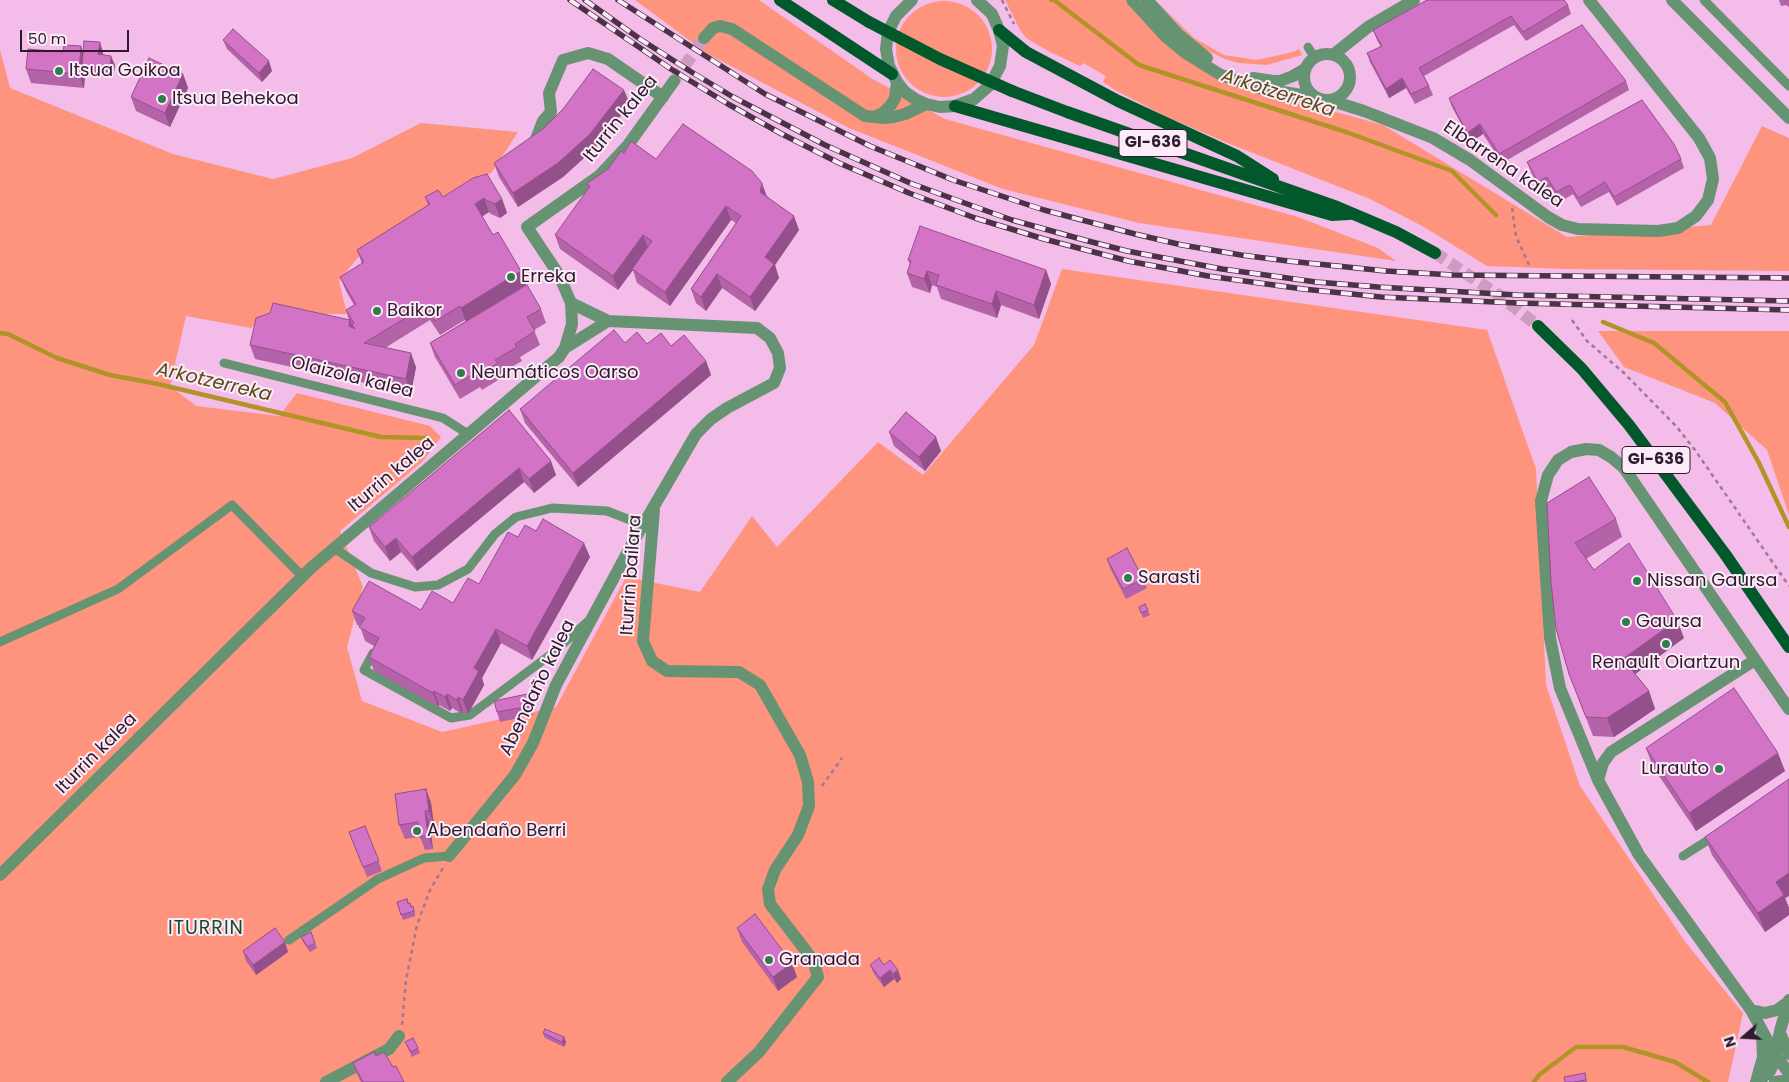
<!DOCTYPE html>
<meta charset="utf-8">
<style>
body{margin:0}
#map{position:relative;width:1789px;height:1082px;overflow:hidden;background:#f3bce9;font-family:Poppins,sans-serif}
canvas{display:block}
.north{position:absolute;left:1719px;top:1012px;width:50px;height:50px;-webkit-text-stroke:4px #fcebf9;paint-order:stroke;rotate:251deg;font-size:14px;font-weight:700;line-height:20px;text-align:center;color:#2e1a2b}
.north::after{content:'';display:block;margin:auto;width:18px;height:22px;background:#2e1a2b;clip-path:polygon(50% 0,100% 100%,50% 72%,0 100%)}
.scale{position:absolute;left:20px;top:30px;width:109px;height:22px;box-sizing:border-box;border:2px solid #2e1a2b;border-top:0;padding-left:6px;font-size:15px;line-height:18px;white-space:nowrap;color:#2e1a2b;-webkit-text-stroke:4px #fcebf9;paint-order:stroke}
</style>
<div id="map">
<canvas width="1789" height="1082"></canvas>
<div class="north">N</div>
<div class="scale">50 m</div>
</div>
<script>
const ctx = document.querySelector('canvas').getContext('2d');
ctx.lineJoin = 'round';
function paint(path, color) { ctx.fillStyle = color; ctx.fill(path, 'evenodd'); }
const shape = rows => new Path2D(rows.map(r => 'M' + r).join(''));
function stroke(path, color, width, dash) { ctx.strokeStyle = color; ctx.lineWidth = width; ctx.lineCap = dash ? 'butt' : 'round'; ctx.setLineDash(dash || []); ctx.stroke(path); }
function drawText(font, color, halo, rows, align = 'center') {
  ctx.font = font + ' Poppins,sans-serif'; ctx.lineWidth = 4; ctx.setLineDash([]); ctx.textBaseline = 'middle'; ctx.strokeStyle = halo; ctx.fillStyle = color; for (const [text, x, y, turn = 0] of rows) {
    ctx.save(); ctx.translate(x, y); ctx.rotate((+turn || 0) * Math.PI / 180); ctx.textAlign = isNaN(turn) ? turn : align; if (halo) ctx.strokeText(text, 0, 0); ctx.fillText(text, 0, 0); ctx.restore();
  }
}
const green = shape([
 [635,0,759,0,871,78,945,119,1298,217,1378,248,1396,261,1139,223,1003,189,849,128,708,54],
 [1005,0,1125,0,1136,12,1227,82,1383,125,1567,237,1711,225,1762,126,1789,138,1789,271,1566,269,1487,266,1424,227,1370,199,1225,142,1165,116,1115,90,1103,82,1106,76,1083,63,1080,66,1050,52,1026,38,1019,28],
 [1155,0,1194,38,1224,55,1257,60,1293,52,1299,49,1302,55,1267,65,1239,63,1227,60,1204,49,1191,39],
 '896 49a48 48 0 1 1 96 0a48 48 0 1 1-96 0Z',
 [0,50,10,88,173,154,273,179,352,158,421,123,518,132,492,172,360,255,339,281,347,314,267,314,251,328,186,316,170,386,196,406,279,416,297,393,430,426,441,437,423,461,340,531,363,587,347,647,362,701,442,732,556,707,626,577,700,592,752,516,777,547,878,442,923,475,1034,345,1062,269,1487,330,1536,469,1546,685,1580,786,1686,943,1743,1013,1728,1082,0,1082],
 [1598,331,1789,331,1789,515,1767,450,1715,403,1624,367]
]);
const stream = shape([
 [1051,0,1054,0,1139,65,1349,133,1452,171,1496,215],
 [1603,322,1654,343,1725,402,1759,463,1789,527],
 [0,333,8,334,57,358,110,375,158,384,381,437,427,438],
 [1534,1082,1539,1075,1576,1047,1623,1047,1675,1062,1708,1082]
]);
const minorTunnel = shape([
 [674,81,704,38]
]);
const primaryTunnel = shape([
 [1435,253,1500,296,1538,326]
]);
const path = shape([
 [1002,0,1014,24],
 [1512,208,1516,236,1529,265],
 [1572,320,1587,341,1624,373,1676,426,1695,450,1789,586],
 [822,786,842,758],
 [402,1025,406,980,417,925,430,890,443,868]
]);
const service = shape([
 [1704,0,1789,86],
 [1308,47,1314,57],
 [224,363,443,418,468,434],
 [334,548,371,573,415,587,438,585,468,569,495,534,516,517,552,508,607,511,643,525],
 [0,642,118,589,232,505,302,576],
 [373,653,364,670,451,718,470,715,554,652,587,622],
 [1683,856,1716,835],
 [289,940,378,879,424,858,449,856]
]);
const minor = shape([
 [1132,0,1165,36,1187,54,1221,75,1258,88,1314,97],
 [1147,0,1178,34,1207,58],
 [704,38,713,28,720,26,732,29,865,116,883,118,894,117,905,114,926,104],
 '1304 77a23 23 0 1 1 46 0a23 23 0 1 1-46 0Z',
 [1333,55,1368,27,1414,0],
 [1253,78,1273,81,1280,81,1293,76,1305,69],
 [1329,100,1364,111,1433,138,1470,160,1548,217,1562,225,1578,229,1658,231,1678,228,1696,216,1708,200,1713,179,1710,158,1699,138,1589,0],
 [874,117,883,113,891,105,895,98,897,82],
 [531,144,535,142,543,121,551,112,549,93,563,60,588,53,608,59,663,97],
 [565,348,608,321],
 [654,510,643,641,652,661,667,671,739,672,760,685,800,755,808,782,809,806,798,835,775,870,768,889,770,904,813,960,818,977,759,1052,727,1082],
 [1789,709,1624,468,1611,457,1599,450,1586,449,1571,452,1558,460,1548,475,1541,501,1550,638,1560,688,1598,780,1639,855,1751,1010,1776,1056,1789,1073],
 [1598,780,1603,763,1611,752,1755,660],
 [449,856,515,775,533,743,556,685,632,544,696,434,711,419,727,408,774,383,780,368,778,353,770,338,757,328,608,321,571,303],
 [0,875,312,567,559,357,565,348,572,324,571,303,559,275,527,227,599,176,628,145,674,81],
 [1751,1010,1765,1013,1777,1010,1788,1002],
 [1780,1033,1789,1054],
 [326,1082,389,1049,399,1036],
 [1756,1082,1763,1057,1762,1033],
 [1758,1082,1770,1071,1774,1062,1780,1031,1789,1000],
 [1775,1082,1789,1080]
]);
const tertiary = shape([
 [912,0,896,16,888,32,886,49,889,66,897,82,905,92,915,99,926,104,940,107,955,106,974,99,990,85,1000,66,1003,46,999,30,992,14,977,0],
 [1672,0,1789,118]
]);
const primary = shape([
 [780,0,892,74],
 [833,0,869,22],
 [999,30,1026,52,1118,101,1237,156,1273,179],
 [1012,91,1067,112,1337,207,1396,232,1435,253],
 [955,106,1332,215,1349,214],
 [1538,326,1582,369,1629,425,1725,554,1789,647]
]);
const rail = shape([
 [570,0,671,69,728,104,780,133,839,163,909,193,975,218,1044,239,1128,261,1208,276,1303,289,1381,297,1518,303,1789,310],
 [585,0,640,39,693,73,733,97,825,145,910,183,970,205,1012,220,1088,241,1127,251,1222,269,1316,282,1378,287,1517,295,1789,301],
 [618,0,765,94,870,146,953,180,1044,210,1135,234,1182,245,1241,255,1288,261,1386,271,1453,275,1789,278]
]);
const primaryBridge = shape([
 [869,22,940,59,1012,91]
]);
const wall = shape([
 [1779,0,1789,0,1789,7,1786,5,1781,6],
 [1568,5,1571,14,1526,41,1514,25,1424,76,1429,86,1433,95,1415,104,1406,88,1389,98,1370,62,1367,53,1381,47,1377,40,1373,30],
 [223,40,272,71,262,82,227,49],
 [83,51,103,52,103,55,115,65,113,78,85,75,84,88,31,83,26,69],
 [183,74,188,88,170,127,136,111,131,97],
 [1626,81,1629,90,1502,163,1483,134,1471,142,1452,107,1449,98],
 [630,104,595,148,563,177,518,207,499,177,494,163],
 [624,153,656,159,767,196,799,230,775,265,779,278,755,311,722,288,706,311,696,303,691,289,736,223,731,220,670,306,637,283,633,270,618,290,560,249,555,235,588,189,586,184,608,169],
 [1681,159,1684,168,1617,206,1609,192,1581,207,1573,194,1560,202,1551,187,1541,192,1531,172,1527,162],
 [425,197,443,197,502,199,507,213,500,218,491,214,489,212,482,216,493,235,521,271,526,285,498,302,541,309,546,323,534,330,540,345,520,357,522,361,501,373,503,377,482,390,480,387,460,399,435,357,430,343,466,321,465,320,440,335,430,320,385,348,416,367,411,393,255,359,250,345,349,320,346,310,354,305,346,291,340,277,362,264,357,250,428,205],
 [908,260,1046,270,1051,284,1039,319,1001,305,997,318,941,299,937,287,932,285,930,293,912,287,907,273,910,264],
 [625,343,671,346,706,361,711,375,578,487,525,423,520,409],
 [509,410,556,475,534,493,524,482,417,571,401,552,390,561,374,541,369,527],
 [889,432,941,451,925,471,894,446],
 [1547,503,1616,519,1622,537,1586,559,1594,570,1684,638,1635,674,1649,691,1655,709,1614,737,1593,736,1569,674],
 [536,531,590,557,532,660,501,643,482,678,484,685,468,714,463,711,462,714,452,708,450,711,439,705,438,707,374,671,369,657,374,646,365,641,360,626,357,625,352,611,421,610,453,603,479,584,518,537],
 [1107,559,1143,579,1147,588,1126,599,1110,568],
 [1145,604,1150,615,1143,618,1139,607],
 [531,703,533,715,500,722,497,712],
 [1646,748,1785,771,1696,831,1653,767],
 [1789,779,1789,896,1785,898,1789,908,1789,915,1765,932,1712,855,1705,837],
 [426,789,431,803,434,825,430,825,433,849,425,850,420,837,405,839,399,825],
 [365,826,382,871,367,877,349,832],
 [407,899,409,903,415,911,415,916,403,920,397,902],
 [737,928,797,977,778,991,742,942],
 [311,932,317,948,310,952,303,942,301,937],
 [285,942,288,952,256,975,246,961,243,951],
 [870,965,884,965,901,979,897,983,894,979,884,987,874,974],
 [543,1033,564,1037,566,1042,564,1047,545,1038],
 [405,1042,418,1048,420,1053,412,1057],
 [376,1056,393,1067,404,1082,361,1082,356,1072,353,1063],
 [1585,1073,1587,1082,1565,1082]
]);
const shadedWall = shape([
 [100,42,103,52,102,64,98,54],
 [81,46,86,60,82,66,85,75,84,88,79,74],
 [111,56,115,65,113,78,110,69],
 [269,61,272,71,262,82,259,73],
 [183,74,188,88,170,127,165,113],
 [1402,78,1406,88,1389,98,1386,89],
 [624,90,630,104,595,148,563,177,518,207,513,193],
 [1480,124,1483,134,1471,142,1467,133],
 [762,183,767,197,760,192],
 [484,198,489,212,480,218,475,204],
 [502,199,507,213,500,218,495,204],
 [726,206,731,220,670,306,665,292],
 [794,216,799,230,775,265,779,278,755,311,750,297,765,257],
 [643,235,648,249,632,269,633,270,618,290,613,276],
 [1046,270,1051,284,1039,319,1034,305],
 [521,271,526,285,466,322,461,308],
 [927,271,932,285,930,293,924,279],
 [717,274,722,288,706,311,701,297],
 [996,291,1001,305,997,318,992,304],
 [350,320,355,334,349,326],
 [411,353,416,367,411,393,406,379],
 [706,361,711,375,578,487,573,473],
 [936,437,941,451,925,471,919,457],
 [551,461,556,475,534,493,529,479],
 [519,468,524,482,417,571,412,557],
 [396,538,401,552,390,561,385,547],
 [584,543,590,557,532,660,527,646],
 [1677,620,1684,638,1630,678,1623,659],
 [496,629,501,643,482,678,484,685,468,714,463,700,474,668],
 [434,691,439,705,438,707,433,693],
 [1649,691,1655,709,1614,737,1607,718],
 [447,694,452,708,450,711,445,697],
 [527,694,531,703,533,715,530,706],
 [458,697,463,711,462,714,457,700],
 [1778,753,1785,771,1696,831,1689,813],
 [426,789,431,803,434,825,429,811],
 [425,811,430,825,433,849,428,835],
 [1789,873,1789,896,1785,898,1789,908,1789,915,1765,932,1758,913,1776,882],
 [285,942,288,952,256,975,253,965],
 [792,963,797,977,778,991,773,977],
 [890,970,894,979,884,987,880,978],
 [898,970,901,979,897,983,893,974],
 [564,1037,566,1042,564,1047,562,1042]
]);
const building = shape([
 [1427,0,1564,0,1568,5,1523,32,1511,16,1419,68,1429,86,1411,94,1402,78,1386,89,1367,53,1382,46,1373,30,1427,0],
 [1582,25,1626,81,1499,154,1480,124,1467,133,1449,98,1582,25],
 [233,29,269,61,259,73,223,40,233,29],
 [84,41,100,42,98,54,111,56,110,69,82,66,84,41],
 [64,45,81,46,79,74,26,69,28,49,63,52,64,45],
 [149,58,183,74,165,113,131,97,149,58],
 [593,69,624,90,590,134,558,163,513,193,494,163,544,128,563,109,593,69],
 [1642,100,1674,144,1681,159,1614,197,1605,182,1578,198,1570,185,1556,192,1547,177,1538,182,1527,162,1642,100],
 [683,124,752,171,762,183,760,192,794,216,765,257,774,264,750,297,717,274,701,297,691,289,741,216,726,206,665,292,632,269,652,241,643,235,613,276,555,235,590,186,586,184,608,169,621,151,624,153,631,141,656,159,683,124],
 [487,174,502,199,495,204,486,200,484,198,475,204,493,235,498,232,521,271,461,308,460,306,435,321,425,306,364,343,411,353,406,379,250,345,256,318,270,313,273,303,350,320,349,326,355,329,352,325,354,323,346,310,356,304,340,277,364,262,357,250,430,204,425,197,438,190,443,197,473,178,487,174],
 [920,226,1046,270,1034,305,996,291,992,304,936,285,939,275,927,271,924,279,907,273,911,261,908,260,920,226],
 [527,285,541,309,527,317,535,331,515,344,517,347,495,360,498,363,477,376,475,373,455,385,430,343,527,285],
 [614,330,625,343,637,332,647,344,661,333,671,346,684,335,706,361,573,473,520,409,614,330],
 [509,410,551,461,529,479,519,468,412,557,396,538,385,547,369,527,509,410],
 [906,412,936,437,919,457,889,432,906,412],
 [1589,477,1616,519,1575,543,1594,570,1629,543,1677,620,1623,659,1649,691,1607,718,1586,717,1569,674,1556,629,1551,582,1547,503,1589,477],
 [543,519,584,543,527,646,496,629,474,668,479,671,463,700,458,697,457,700,447,694,445,697,434,691,433,693,369,657,379,638,359,627,365,618,352,611,369,581,421,610,432,591,453,603,468,578,479,584,508,532,518,537,525,525,536,531,543,519],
 [1127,548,1143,579,1123,589,1107,559,1127,548],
 [1145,604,1148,610,1141,613,1139,607,1145,604],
 [1734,688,1778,753,1689,813,1646,748,1734,688],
 [527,694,530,706,497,712,494,701,527,694],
 [1789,779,1789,873,1776,882,1784,895,1758,913,1705,837,1789,779],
 [426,789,429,811,425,811,428,835,419,837,418,822,399,825,395,794,426,789],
 [365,826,379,861,363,867,349,832,365,826],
 [407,899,408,904,410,903,411,907,413,906,414,911,401,915,397,902,407,899],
 [755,914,792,963,773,977,737,928,755,914],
 [275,928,285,942,253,965,243,951,275,928],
 [311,932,315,943,308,947,301,937,311,932],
 [879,958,884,965,890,960,898,970,893,974,890,970,880,978,870,965,879,958],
 [545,1029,564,1037,562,1042,543,1033,545,1029],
 [413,1038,418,1048,411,1052,405,1042,413,1038],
 [374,1052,376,1056,384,1052,393,1067,396,1066,404,1082,363,1082,353,1063,374,1052],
 [1585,1073,1586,1080,1574,1082,1565,1082,1564,1077,1585,1073]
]);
const markers = [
 [59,71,5,"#307c4b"],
 [162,99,5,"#307c4b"],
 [511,277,5,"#307c4b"],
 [377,311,5,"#307c4b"],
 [461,373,5,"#307c4b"],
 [1128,578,5,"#307c4b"],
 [1637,581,5,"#307c4b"],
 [1626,622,5,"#307c4b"],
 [1666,644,5,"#307c4b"],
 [1719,769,5,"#307c4b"],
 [417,831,5,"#307c4b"],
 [769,960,5,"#307c4b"]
];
const shields = [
 [1153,143,68],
 [1656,460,68]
];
const shieldNames = [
 ["GI-636",1153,143],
 ["GI-636",1656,460]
];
const poiNames = [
 ["Itsua Goikoa",69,71],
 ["Itsua Behekoa",172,99],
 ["Erreka",521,277],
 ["Baikor",387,311],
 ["Neumáticos Oarso",471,373],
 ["Sarasti",1138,578],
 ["Nissan Gaursa",1647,581],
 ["Gaursa",1636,622],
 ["Renault Oiartzun",1666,663,"center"],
 ["Lurauto",1709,769,"right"],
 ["Abendaño Berri",427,831],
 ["Granada",779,960]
];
const streetNames = [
 ["Iturrin kalea",621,119,-51],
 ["Elbarrena kalea",1503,165,34],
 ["Olaizola kalea",352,378,14],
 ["Iturrin kalea",392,475,-40],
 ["Iturrin bailara",632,575,-86],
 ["Abendaño kalea",538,688,-64],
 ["Iturrin kalea",97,754,-45]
];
const waterNames = [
 ["Arkotzerreka",1278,94,18],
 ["Arkotzerreka",214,383,13]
];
const neighbourhoodNames = [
 ["ITURRIN",206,929]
];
paint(green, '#ff947e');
stroke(stream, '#b19327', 4.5);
stroke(minorTunnel, '#cc9cc3', 12, [12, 6]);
stroke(primaryTunnel, '#cc9cc3', 12, [12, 6]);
stroke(path, '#9f7798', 2.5, [4, 4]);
stroke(service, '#669372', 9);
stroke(minor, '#669372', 12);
stroke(tertiary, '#669372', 12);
stroke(primary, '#01592b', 12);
stroke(rail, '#4b3247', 5.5);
stroke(rail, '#fcebf9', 4, [11]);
stroke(primaryBridge, '#01592b', 12);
paint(wall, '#b563a9');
paint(shadedWall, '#93508a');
paint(building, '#d273c5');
stroke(building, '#93508a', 1);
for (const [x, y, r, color] of markers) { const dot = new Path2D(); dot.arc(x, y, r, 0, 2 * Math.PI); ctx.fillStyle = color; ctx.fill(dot); stroke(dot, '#fcebf9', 2); }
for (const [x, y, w] of shields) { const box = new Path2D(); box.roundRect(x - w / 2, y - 13.5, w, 27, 4); ctx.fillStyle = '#fcebf9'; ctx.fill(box); stroke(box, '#2e1a2b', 1); }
drawText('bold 16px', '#2e1a2b', null, shieldNames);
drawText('18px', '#2e1a2b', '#fcebf9', poiNames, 'left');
drawText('18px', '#2e1a2b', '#fcebf9', streetNames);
drawText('italic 19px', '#5b4b14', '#fcebf9', waterNames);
ctx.letterSpacing = '1px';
drawText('19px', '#184c2b', '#fcebf9', neighbourhoodNames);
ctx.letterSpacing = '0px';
</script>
